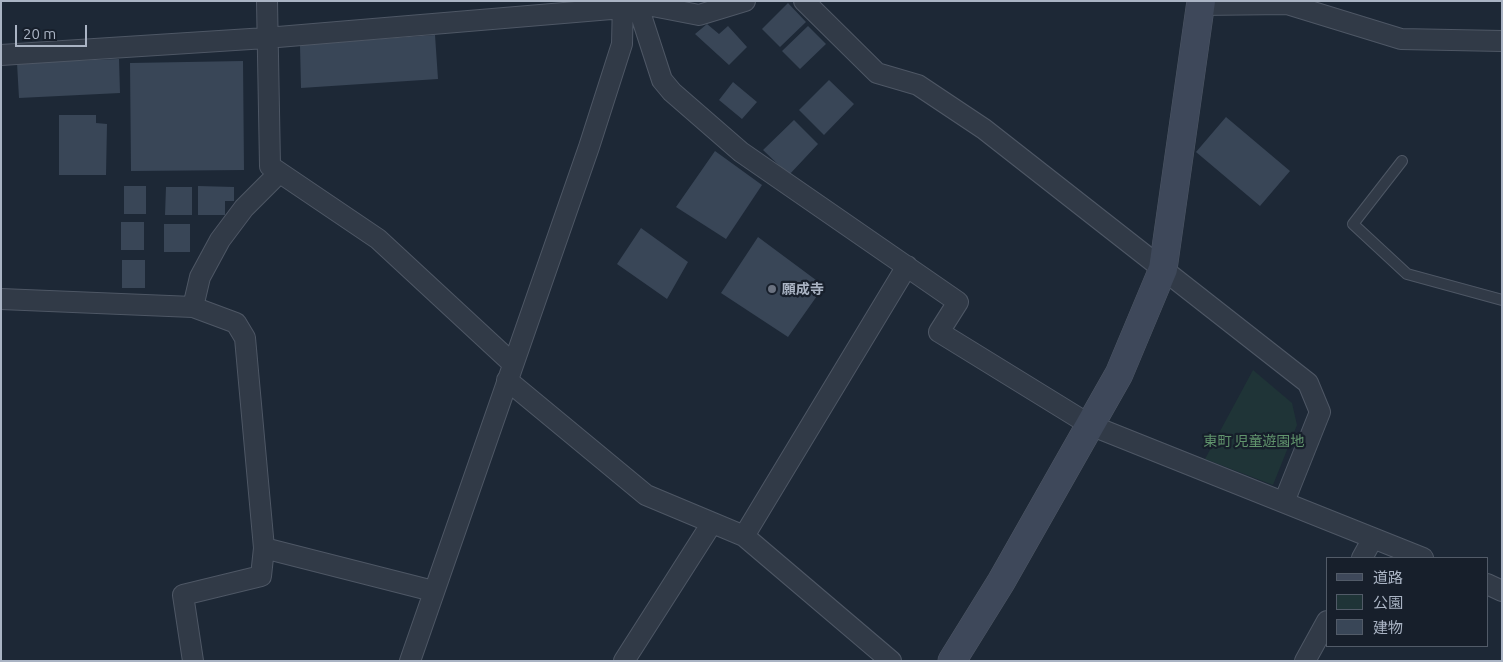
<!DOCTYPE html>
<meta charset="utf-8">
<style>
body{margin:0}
#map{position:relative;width:1503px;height:662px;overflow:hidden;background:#1d2836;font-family:Ubuntu,"Noto Sans JP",sans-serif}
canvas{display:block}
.frame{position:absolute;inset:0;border:2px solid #aab4c4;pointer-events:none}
.legend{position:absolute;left:1326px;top:557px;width:162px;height:90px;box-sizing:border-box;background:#171f2b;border:1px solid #525b68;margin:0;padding:6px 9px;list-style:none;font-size:15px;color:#aab4c4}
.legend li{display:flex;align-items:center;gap:10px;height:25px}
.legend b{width:25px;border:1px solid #525b68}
.scale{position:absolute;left:15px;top:25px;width:72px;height:22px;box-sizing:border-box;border:2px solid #aab4c4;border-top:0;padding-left:6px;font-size:15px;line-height:18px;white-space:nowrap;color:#aab4c4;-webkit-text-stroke:4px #171f2b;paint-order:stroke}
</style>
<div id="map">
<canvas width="1503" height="662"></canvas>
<div class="frame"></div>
<ul class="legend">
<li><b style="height:6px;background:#3e485a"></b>道路</li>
<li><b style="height:14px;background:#1f3437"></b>公園</li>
<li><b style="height:14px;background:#394657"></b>建物</li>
</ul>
<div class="scale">20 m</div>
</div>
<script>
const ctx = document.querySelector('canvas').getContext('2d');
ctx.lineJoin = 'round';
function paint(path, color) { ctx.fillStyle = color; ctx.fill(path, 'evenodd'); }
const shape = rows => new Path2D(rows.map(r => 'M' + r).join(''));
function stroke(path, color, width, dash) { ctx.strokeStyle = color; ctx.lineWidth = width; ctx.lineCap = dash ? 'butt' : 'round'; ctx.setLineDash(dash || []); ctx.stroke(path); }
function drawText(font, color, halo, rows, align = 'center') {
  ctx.font = font + ' Ubuntu,"Noto Sans JP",sans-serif'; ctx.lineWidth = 4.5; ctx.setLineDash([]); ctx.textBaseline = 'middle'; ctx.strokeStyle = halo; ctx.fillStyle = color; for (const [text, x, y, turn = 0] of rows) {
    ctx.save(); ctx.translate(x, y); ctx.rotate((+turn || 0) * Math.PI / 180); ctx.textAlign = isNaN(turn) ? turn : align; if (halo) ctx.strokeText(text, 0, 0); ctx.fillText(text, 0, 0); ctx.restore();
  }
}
const green = shape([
 [1253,370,1292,403,1297,425,1273,485,1205,459]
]);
const building = shape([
 [788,3,806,22,780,47,762,29],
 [707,24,719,34,728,26,747,47,729,65,695,34],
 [808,26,826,44,800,69,782,51],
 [435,35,438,79,301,88,300,45],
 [119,59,120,93,19,98,17,63],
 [243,61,244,170,131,171,130,63],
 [829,80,854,104,824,135,799,110],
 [733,82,757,102,742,119,719,100],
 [59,115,96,115,96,123,107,124,106,175,59,175],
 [1226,117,1290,171,1260,206,1196,152],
 [794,120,818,144,789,175,763,150],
 [715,151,762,185,726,239,676,207],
 [124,186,146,186,146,214,124,214],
 [198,186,234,187,234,201,225,201,225,215,198,215],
 [166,187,192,187,192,215,165,215],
 [121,222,144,222,144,250,121,250],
 [164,224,190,224,190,252,164,252],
 [641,228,688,262,667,299,617,264],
 [758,237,824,286,788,337,721,293],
 [122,260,145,260,145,288,122,288]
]);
const lane = shape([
 [1402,161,1353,224,1407,274,1502,300]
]);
const street = shape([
 [267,1,270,166,378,239,512,363],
 [804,1,877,73,918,85,984,129,1308,383,1320,412,1284,502],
 [637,3,662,80,672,92,741,152,958,302,939,332,1090,425,1423,558],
 [1200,5,1287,4,1401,39,1502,41],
 [1,55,266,38,623,8,637,3,699,15,745,1],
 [1,299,193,307,236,323,245,338,264,548,433,591],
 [193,307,200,277,220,240,244,208,279,173],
 [507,380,646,495,744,536,891,661],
 [744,536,907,266],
 [1362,558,1373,538],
 [1487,584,1502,591],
 [193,661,183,595,261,576,264,548],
 [410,661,589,147,622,44,623,1],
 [624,661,712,523],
 [1305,661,1327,621]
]);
const secondary = shape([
 [952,661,1001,582,1119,374,1163,269,1201,1]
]);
const markers = [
 [772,289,5,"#6b7280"]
];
const poiNames = [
 ["願成寺",782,289]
];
const parkNames = [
 ["東町 児童遊園地",1254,441]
];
paint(green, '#1f3437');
paint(building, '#394657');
stroke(lane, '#4e5765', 12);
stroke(street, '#4e5765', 22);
stroke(secondary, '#4e5765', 29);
stroke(lane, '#313a47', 10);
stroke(street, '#313a47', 20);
stroke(secondary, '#3e485a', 28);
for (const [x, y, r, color] of markers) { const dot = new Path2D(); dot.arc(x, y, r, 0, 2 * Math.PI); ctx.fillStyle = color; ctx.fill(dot); stroke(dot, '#171f2b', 2); }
drawText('bold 14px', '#aab4c4', '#171f2b', poiNames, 'left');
drawText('14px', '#61956d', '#171f2b', parkNames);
</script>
